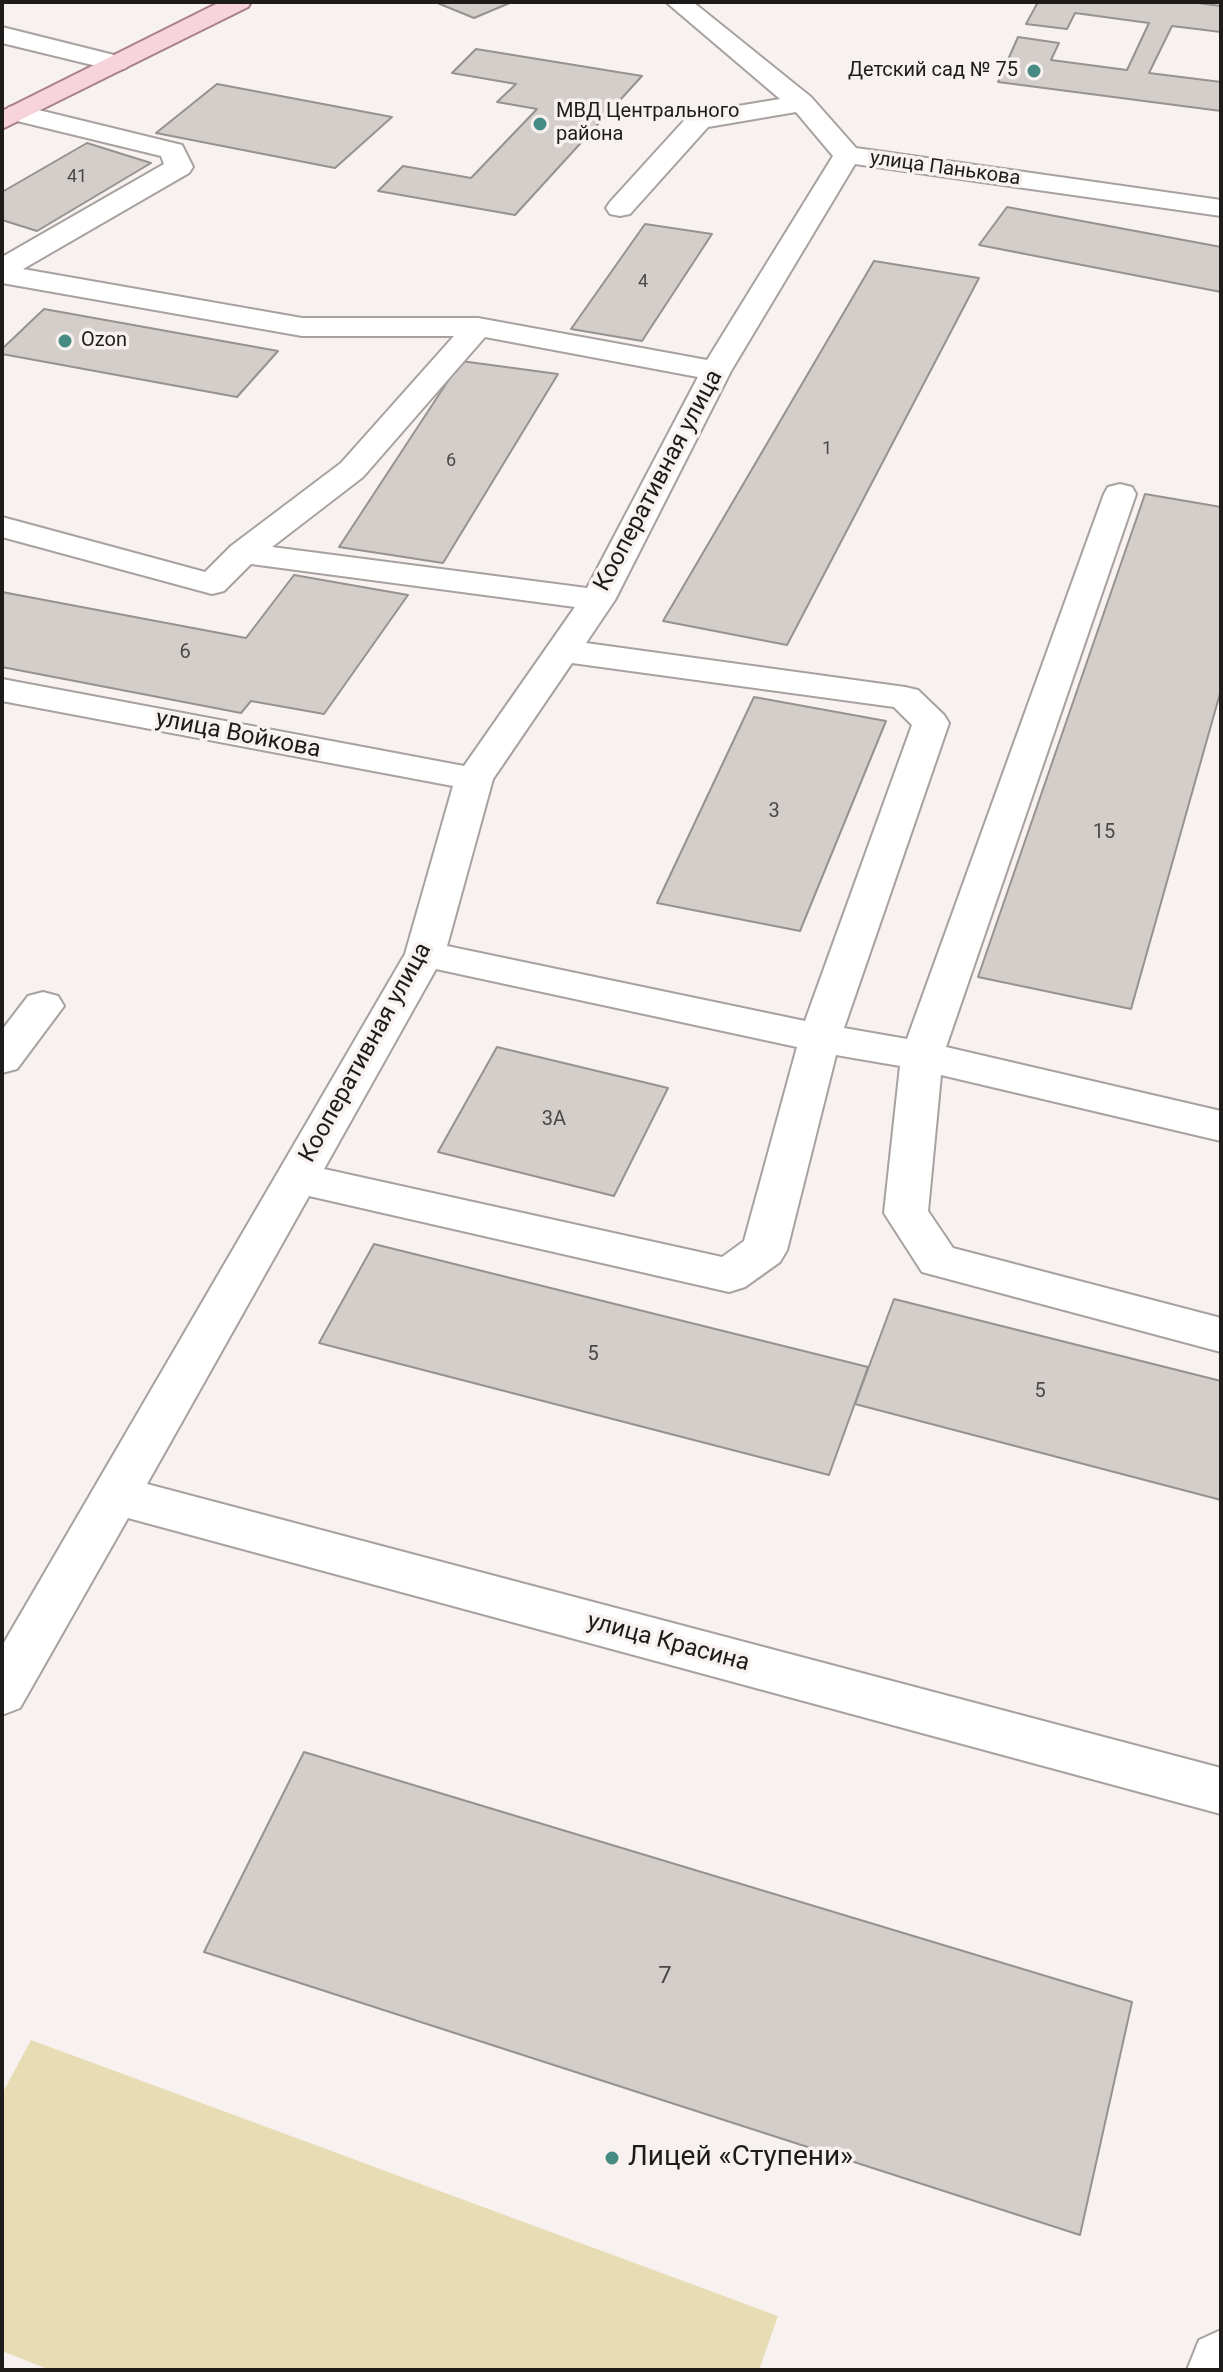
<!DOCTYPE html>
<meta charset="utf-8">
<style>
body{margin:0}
#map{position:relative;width:1223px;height:2372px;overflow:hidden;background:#f7f1ef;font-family:Roboto,sans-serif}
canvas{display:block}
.frame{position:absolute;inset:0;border:4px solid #1e1b1b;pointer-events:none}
</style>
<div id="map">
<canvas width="1223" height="2372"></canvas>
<div class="frame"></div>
</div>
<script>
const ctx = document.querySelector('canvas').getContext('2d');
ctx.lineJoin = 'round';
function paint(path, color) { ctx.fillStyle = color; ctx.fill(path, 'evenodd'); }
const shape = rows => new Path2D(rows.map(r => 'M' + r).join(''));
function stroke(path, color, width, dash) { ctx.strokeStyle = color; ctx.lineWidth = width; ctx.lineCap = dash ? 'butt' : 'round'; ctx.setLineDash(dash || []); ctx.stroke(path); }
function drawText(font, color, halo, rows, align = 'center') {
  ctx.font = font + ' Roboto,sans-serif'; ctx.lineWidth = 7; ctx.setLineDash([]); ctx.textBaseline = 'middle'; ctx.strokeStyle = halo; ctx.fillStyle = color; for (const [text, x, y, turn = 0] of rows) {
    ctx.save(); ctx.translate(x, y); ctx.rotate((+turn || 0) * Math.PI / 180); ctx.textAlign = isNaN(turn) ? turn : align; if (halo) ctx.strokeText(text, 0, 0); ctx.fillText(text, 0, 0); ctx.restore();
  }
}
const green = shape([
 [31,2040,778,2316,759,2370,50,2370,2,2351,2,2094]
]);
const building = shape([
 [435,2,512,2,474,18,435,2],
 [1038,2,1190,2,1221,6,1221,32,1172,26,1149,73,1221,82,1221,111,998,82,1018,37,1059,43,1051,60,1127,70,1149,23,1075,13,1067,29,1026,24,1038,2],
 [476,49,642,76,515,215,378,191,403,166,471,178,537,109,497,102,516,84,452,73,476,49],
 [217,84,392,117,335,168,156,133,217,84],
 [87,143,151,163,37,231,2,220,2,192,87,143],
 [1007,207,1221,247,1221,292,979,245,1007,207],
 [645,224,712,234,642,341,571,329,645,224],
 [874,261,979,278,787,645,663,621,874,261],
 [44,309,278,351,237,397,2,354,2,349,44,309],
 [461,361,558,374,443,563,339,547,461,361],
 [1145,494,1221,507,1221,690,1131,1009,978,977,1145,494],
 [294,575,408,595,324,714,251,701,241,713,2,667,2,592,246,638,294,575],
 [754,697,886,721,800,931,657,903,754,697],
 [497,1047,668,1088,614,1196,438,1152,497,1047],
 [374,1244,868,1367,829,1475,319,1343,374,1244],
 [894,1299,1221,1381,1221,1500,855,1404,894,1299],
 [304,1752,1132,2002,1080,2235,204,1952,304,1752]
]);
const minor = shape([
 [666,2,693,2,811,97,856,148,1221,200,1221,216,855,164,731,371,615,600,586,643,905,687,918,690,944,715,949,723,844,1028,907,1039,1104,494,1108,487,1120,484,1132,487,1136,494,946,1047,1221,1111,1221,1141,941,1075,928,1211,953,1248,1221,1318,1221,1352,922,1272,884,1213,900,1066,836,1055,787,1250,780,1262,745,1287,729,1292,309,1196,147,1484,1221,1768,1221,1814,128,1518,20,1708,2,1715,2,1646,405,954,453,786,2,701,2,679,464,766,575,607,251,564,224,591,212,594,2,537,2,517,205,572,231,546,341,463,454,336,302,336,2,283,2,257,164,164,161,156,9,119,5,113,9,107,18,105,182,145,193,167,189,173,23,269,302,318,478,318,707,360,833,156,796,112,708,127,630,214,620,216,610,214,606,208,610,202,690,114,780,99,666,2],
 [485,337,698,377,587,588,272,547,363,477,485,337],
 [572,663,894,707,912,725,805,1021,447,946,493,779,572,663],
 [436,969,797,1047,744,1241,722,1257,324,1169,436,969],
 [2,27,126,58,130,63,126,68,117,71,2,43,2,27],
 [43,992,58,996,64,1006,17,1069,2,1073,2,1030,28,996,43,992],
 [1221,2330,1221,2370,1187,2370,1199,2340,1221,2330]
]);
const major = shape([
 [220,2,251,2,248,7,2,129,2,111,220,2]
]);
const markers = [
 [1034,71,8,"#478c82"],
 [540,124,8,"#478c82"],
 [65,341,8,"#478c82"],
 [612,2158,8,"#478c82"]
];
const farNumbernames = [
 ["41",77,177],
 ["4",643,282],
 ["1",827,449],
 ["6",451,461]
];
const farPoinames = [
 ["Детский сад № 75",1018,71,"right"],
 ["МВД Центрального",556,112],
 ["района",556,135],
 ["Ozon",81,341]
];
const farStreetnames = [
 ["улица Панькова",945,169,8]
];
const numberNames = [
 ["6",185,653],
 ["3",774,812],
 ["15",1104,833],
 ["3А",554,1120],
 ["5",593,1355],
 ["5",1040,1392]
];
const streetNames = [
 ["Кооперативная улица",659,481,-62],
 ["улица Войкова",238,735,11],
 ["Кооперативная улица",366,1053,-61],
 ["улица Красина",668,1643,15]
];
const nearNumbernames = [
 ["7",665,1977]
];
const nearPoinames = [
 ["Лицей «Ступени»",628,2158]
];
paint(green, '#e8dcb4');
paint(building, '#d3ceca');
stroke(building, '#96928f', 2);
stroke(minor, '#a7a1a0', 4);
stroke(major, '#a7808a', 4);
paint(minor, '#fff');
paint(major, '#f7d4dc');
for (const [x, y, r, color] of markers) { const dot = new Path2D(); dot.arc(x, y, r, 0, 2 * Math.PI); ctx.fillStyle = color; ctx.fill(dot); stroke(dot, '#f7f1ef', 3); }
drawText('18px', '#4b4847', null, farNumbernames);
drawText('20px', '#1e1b1b', '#f7f1ef', farPoinames, 'left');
drawText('20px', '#1e1b1b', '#f7f1ef', farStreetnames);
drawText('20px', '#4b4847', null, numberNames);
drawText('24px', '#1e1b1b', '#f7f1ef', streetNames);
drawText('24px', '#4b4847', null, nearNumbernames);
drawText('28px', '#1e1b1b', '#f7f1ef', nearPoinames, 'left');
</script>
